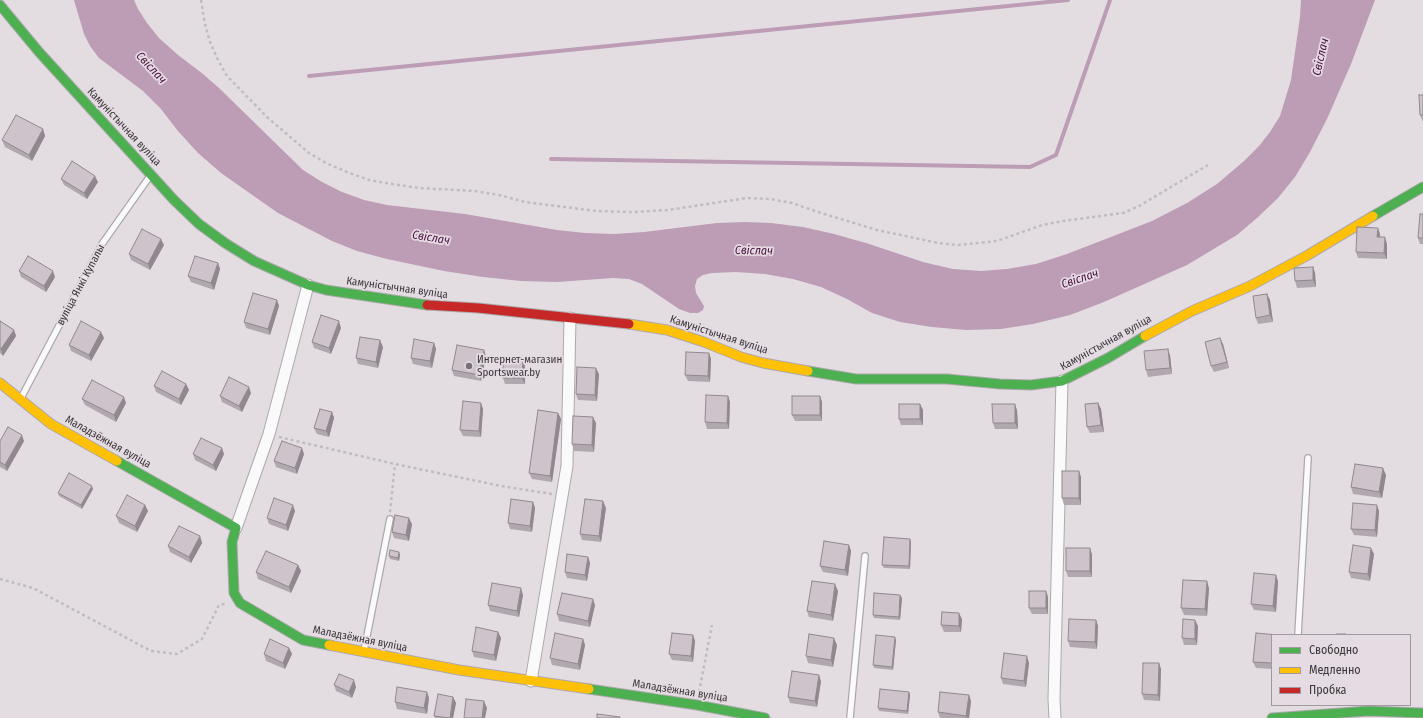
<!DOCTYPE html>
<meta charset="utf-8">
<style>
body{margin:0}
#map{position:relative;width:1423px;height:718px;overflow:hidden;background:#e3dde2;font-family:"Fira Sans Condensed",sans-serif}
canvas{display:block}
.legend{position:absolute;left:1271px;top:634px;width:140px;height:72px;box-sizing:border-box;background:#e5dbe3;border:1px solid #a1999f;margin:0;padding:5px 7px;list-style:none;font-size:12px;color:#3b373a}
.legend li{display:flex;align-items:center;gap:8px;height:20px}
.legend b{width:20px;border:1px solid #a1999f}
</style>
<div id="map">
<canvas width="1423" height="718"></canvas>
<ul class="legend">
<li><b style="height:5px;background:#4caf50"></b>Свободно</li>
<li><b style="height:5px;background:#ffc107"></b>Медленно</li>
<li><b style="height:5px;background:#c62828"></b>Пробка</li>
</ul>
</div>
<script>
const ctx = document.querySelector('canvas').getContext('2d');
ctx.lineJoin = 'round';
function paint(path, color) { ctx.fillStyle = color; ctx.fill(path, 'evenodd'); }
const shape = rows => new Path2D(rows.map(r => 'M' + r).join(''));
function stroke(path, color, width, dash) { ctx.strokeStyle = color; ctx.lineWidth = width; ctx.lineCap = dash ? 'butt' : 'round'; ctx.setLineDash(dash || []); ctx.stroke(path); }
function drawText(font, color, halo, rows, align = 'center') {
  ctx.font = font + ' "Fira Sans Condensed",sans-serif'; ctx.lineWidth = 3.5; ctx.setLineDash([]); ctx.textBaseline = 'middle'; ctx.strokeStyle = halo; ctx.fillStyle = color; for (const [text, x, y, turn = 0] of rows) {
    ctx.save(); ctx.translate(x, y); ctx.rotate((+turn || 0) * Math.PI / 180); ctx.textAlign = isNaN(turn) ? turn : align; if (halo) ctx.strokeText(text, 0, 0); ctx.fillText(text, 0, 0); ctx.restore();
  }
}
const water = shape([
 [74,0,134,0,138,9,147,23,159,38,178,55,203,74,219,88,303,170,322,182,342,192,364,200,387,205,465,214,557,230,585,233,614,234,644,232,717,223,745,222,771,223,803,227,834,234,866,243,923,262,953,269,981,271,1007,269,1036,264,1067,254,1152,221,1187,203,1217,184,1244,161,1259,146,1270,132,1280,116,1291,80,1300,17,1301,0,1375,0,1351,64,1327,119,1310,152,1295,177,1278,198,1257,218,1237,235,1187,265,1104,302,1070,315,1033,324,1001,329,966,330,932,327,900,322,872,313,847,299,821,287,793,279,765,274,736,272,712,273,703,275,697,279,695,286,696,293,704,306,703,310,698,313,690,313,679,309,642,284,629,279,613,278,557,282,521,281,483,277,444,271,387,259,357,251,332,241,278,213,221,173,198,153,178,131,161,109,143,91,99,58,90,46,84,34]
]);
const stream = shape([
 [309,76,1068,0],
 [551,159,1030,167,1056,155,1110,0]
]);
const path = shape([
 [201,0,205,24,210,42,218,60,227,76,268,118,309,153,326,163,347,172,369,180,392,184,419,188,475,191,499,195,525,202,596,211,633,212,668,210,747,198,770,199,792,203,821,213,877,230,938,243,958,245,997,241,1042,225,1063,221,1123,213,1139,206,1208,165],
 [279,437,395,464,501,486,552,494],
 [390,512,395,464],
 [0,579,33,588,151,651,177,654,202,639,219,605,225,604],
 [699,692,712,625]
]);
const lane = shape([
 [21,398,102,244,150,176],
 [1298,635,1308,458],
 [364,651,390,519],
 [850,718,865,556]
]);
const street = shape([
 [236,528,269,434,308,285],
 [531,681,567,466,570,318],
 [1055,718,1054,699,1062,381]
]);
const fast = shape([
 [0,5,39,52,174,200,199,224,225,243,254,261,308,285,326,290,427,305],
 [1373,216,1423,187],
 [808,371,856,379,947,379,1000,384,1031,385,1062,381,1108,358,1145,336],
 [117,461,236,528,232,542,234,593,240,603,303,640,329,645],
 [589,689,697,705,765,718],
 [1272,718,1368,711,1423,713]
]);
const slow = shape([
 [629,324,667,330,704,342,741,357,763,363,808,371],
 [1145,336,1192,311,1250,286,1308,255,1373,216],
 [0,383,51,424,117,461],
 [329,645,459,670,589,689]
]);
const jam = shape([
 [427,305,478,308,629,324]
]);
const wall = shape([
 [1423,95,1423,122,1420,115],
 [43,129,45,136,32,161,5,147,2,140],
 [61,179,98,182,87,199,64,185],
 [1423,214,1423,244,1420,244,1418,238],
 [1380,234,1380,237,1387,244,1387,259,1358,258,1356,252],
 [164,245,150,270,131,260,129,254],
 [218,263,220,269,214,290,191,282,188,276],
 [1313,267,1315,273,1316,287,1297,288,1295,281],
 [19,271,55,277,46,292,21,277],
 [1267,294,1270,300,1273,322,1258,324,1256,318],
 [277,300,279,306,270,335,246,328,244,322],
 [0,321,14,330,16,336,3,356,0,353],
 [341,328,331,354,314,348,312,342],
 [101,332,104,338,91,361,71,351,69,345],
 [434,343,436,349,432,368,413,364,411,358],
 [1223,344,1229,368,1214,372,1211,366],
 [383,347,378,368,358,364,356,358],
 [709,353,711,359,710,382,688,381,685,375],
 [1170,355,1172,374,1148,377,1146,370],
 [486,356,481,381,454,376,452,370],
 [525,366,525,384,505,384,503,378],
 [599,374,597,401,578,400,576,394],
 [186,384,189,390,181,405,156,392,154,386],
 [251,393,242,412,222,402,220,396],
 [728,396,730,402,729,429,707,429,705,422],
 [820,396,822,402,822,421,795,421,792,415],
 [82,399,126,403,116,422,85,405],
 [481,403,483,409,481,437,463,436,460,430],
 [1098,403,1101,409,1104,432,1090,433,1087,427],
 [920,404,923,410,923,425,901,425,899,419],
 [1017,410,1018,429,995,429,993,423],
 [332,412,334,418,329,437,317,434,314,428],
 [558,413,561,419,552,482,532,479,529,473],
 [596,423,594,452,574,451,572,444],
 [0,441,24,441,7,471,0,467],
 [193,454,224,454,216,471,195,460],
 [304,454,297,474,276,467,274,461],
 [1079,471,1081,477,1081,505,1064,505,1062,498],
 [1386,475,1382,498,1353,494,1351,487],
 [93,489,82,509,59,496,58,493],
 [533,502,535,508,532,532,510,529,508,523],
 [145,505,148,511,137,532,119,523,116,516],
 [606,508,601,542,582,540,580,534],
 [295,511,288,531,269,524,267,518],
 [1379,511,1377,537,1354,535,1351,529],
 [412,524,409,541,394,538,392,532],
 [200,536,202,543,191,563,170,552,168,546],
 [910,539,911,542,910,569,884,568,882,565],
 [849,545,851,551,848,576,823,572,820,566],
 [1090,548,1092,555,1092,577,1068,577,1066,571],
 [399,552,400,555,399,561,390,559,389,556],
 [1374,554,1370,581,1351,578,1349,572],
 [588,557,590,563,587,581,567,578,565,572],
 [298,565,301,571,291,593,258,579,256,572],
 [1278,581,1276,612,1254,610,1251,604],
 [1209,588,1207,616,1184,615,1181,608],
 [838,591,833,621,809,617,807,611],
 [1046,591,1048,597,1048,614,1032,614,1029,608],
 [523,595,519,617,490,611,488,605],
 [902,598,900,620,874,618,873,615],
 [595,605,590,627,559,621,557,614],
 [962,619,961,632,944,632,941,625],
 [1096,620,1098,626,1097,649,1070,647,1068,641],
 [1198,626,1197,645,1184,645,1182,638],
 [498,632,501,638,496,661,474,657,472,651],
 [693,635,695,641,693,662,672,660,669,654],
 [1272,635,1272,669,1256,668,1253,662],
 [583,639,585,645,580,670,552,665,550,658],
 [896,640,893,670,874,668,873,665],
 [837,645,833,667,808,663,806,656],
 [289,648,292,654,285,669,266,661,264,654],
 [1029,663,1026,687,1003,684,1001,678],
 [1159,663,1161,669,1160,701,1144,700,1142,694],
 [821,681,817,707,790,703,788,697],
 [334,685,356,687,352,698,336,691],
 [427,692,429,698,427,714,397,709,395,702],
 [909,692,910,695,908,714,879,711,878,708],
 [969,695,971,701,969,718,940,718,938,712],
 [453,697,456,703,453,718,435,718,434,716]
]);
const shadedWall = shape([
 [43,129,45,136,32,161,29,155],
 [95,176,98,182,87,199,84,193],
 [1378,228,1380,234,1379,243,1377,237],
 [1385,237,1387,244,1387,259,1384,253],
 [161,239,164,245,150,270,148,264],
 [218,263,220,269,214,290,211,283],
 [1313,267,1315,273,1316,287,1313,280],
 [53,271,55,277,46,292,44,286],
 [1267,294,1270,300,1273,322,1270,315],
 [277,300,279,306,270,335,268,329],
 [339,321,341,328,331,354,329,348],
 [14,330,16,336,3,356,1,349],
 [101,332,104,338,91,361,89,355],
 [1220,338,1223,344,1229,368,1227,362],
 [380,340,383,347,378,368,376,362],
 [434,343,436,349,432,368,430,361],
 [1168,349,1170,355,1172,374,1170,368],
 [484,350,486,356,481,381,479,375],
 [709,353,711,359,710,382,708,376],
 [523,359,525,366,525,384,522,378],
 [596,368,599,374,597,401,595,395],
 [186,384,189,390,181,405,179,399],
 [249,387,251,393,242,412,239,406],
 [728,396,730,402,729,429,727,423],
 [820,396,822,402,822,421,820,415],
 [124,397,126,403,116,422,114,415],
 [481,403,483,409,481,437,479,431],
 [1098,403,1101,409,1104,432,1101,425],
 [920,404,923,410,923,425,920,419],
 [1015,404,1017,410,1018,429,1015,423],
 [332,412,334,418,329,437,326,431],
 [558,413,561,419,552,482,550,476],
 [593,417,596,423,594,452,592,445],
 [22,435,24,441,7,471,5,465],
 [222,448,224,454,216,471,213,465],
 [302,448,304,454,297,474,295,468],
 [1383,468,1386,475,1382,498,1379,492],
 [1079,471,1081,477,1081,505,1079,498],
 [92,486,93,489,82,509,81,505],
 [603,501,606,508,601,542,599,536],
 [533,502,535,508,532,532,530,526],
 [145,505,148,511,137,532,135,526],
 [293,505,295,511,288,531,286,525],
 [1377,505,1379,511,1377,537,1375,530],
 [409,518,412,524,409,541,406,535],
 [200,536,202,543,191,563,189,557],
 [910,539,911,542,910,569,909,566],
 [849,545,851,551,848,576,845,570],
 [1090,548,1092,555,1092,577,1090,571],
 [1371,548,1374,554,1370,581,1368,574],
 [399,552,400,555,399,561,398,558],
 [588,557,590,563,587,581,585,575],
 [298,565,301,571,291,593,289,587],
 [1276,575,1278,581,1276,612,1273,606],
 [1207,581,1209,588,1207,616,1205,609],
 [835,584,838,591,833,621,831,615],
 [521,588,523,595,519,617,517,611],
 [1046,591,1048,597,1048,614,1046,608],
 [900,595,902,598,900,620,899,617],
 [593,599,595,605,590,627,588,621],
 [959,613,962,619,961,632,959,626],
 [1096,620,1098,626,1097,649,1095,642],
 [1195,620,1198,626,1197,645,1195,639],
 [498,632,501,638,496,661,494,655],
 [693,635,695,641,693,662,691,656],
 [895,637,896,640,893,670,892,667],
 [834,638,837,645,833,667,831,660],
 [583,639,585,645,580,670,578,664],
 [289,648,292,654,285,669,283,663],
 [1027,656,1029,663,1026,687,1024,681],
 [1159,663,1161,669,1160,701,1158,695],
 [819,675,821,681,817,707,815,701],
 [354,680,356,687,352,698,349,692],
 [427,692,429,698,427,714,424,708],
 [909,692,910,695,908,714,907,711],
 [969,695,971,701,969,718,967,718,966,716],
 [453,697,456,703,453,718,450,718],
 [484,701,487,708,485,718,482,718]
]);
const building = shape([
 [1419,95,1423,95,1423,115,1420,115,1419,95],
 [16,115,43,129,29,155,2,140,16,115],
 [72,161,95,176,84,193,61,179,72,161],
 [1420,214,1423,214,1423,238,1418,238,1420,214],
 [1357,227,1378,228,1377,237,1385,237,1384,253,1356,252,1357,227],
 [142,229,161,239,148,264,129,254,142,229],
 [28,256,53,271,44,286,19,271,28,256],
 [195,256,218,263,211,283,188,276,195,256],
 [1313,267,1313,280,1295,281,1294,268,1313,267],
 [253,293,277,300,268,329,244,322,253,293],
 [1267,294,1270,315,1256,318,1253,296,1267,294],
 [321,315,339,321,329,348,312,342,321,315],
 [0,321,14,330,1,349,0,349,0,321],
 [81,321,101,332,89,355,69,345,81,321],
 [360,337,380,340,376,362,356,358,360,337],
 [1220,338,1227,362,1211,366,1205,342,1220,338],
 [414,339,434,343,430,361,411,358,414,339],
 [457,345,484,350,479,375,452,370,457,345],
 [1168,349,1170,368,1146,370,1144,351,1168,349],
 [686,352,709,353,708,376,685,375,686,352],
 [503,359,523,359,522,378,503,378,503,359],
 [577,367,596,368,595,395,576,394,577,367],
 [162,371,186,384,179,399,154,386,162,371],
 [229,377,249,387,239,406,220,396,229,377],
 [92,380,124,397,114,415,82,399,92,380],
 [706,395,728,396,727,423,705,422,706,395],
 [792,396,820,396,820,415,792,415,792,396],
 [463,401,481,403,479,431,460,430,463,401],
 [1098,403,1101,425,1087,427,1085,404,1098,403],
 [899,404,920,404,920,419,899,419,899,404],
 [992,404,1015,404,1015,423,993,423,992,404],
 [320,409,332,412,326,431,314,428,320,409],
 [538,410,558,413,550,476,529,473,538,410],
 [573,416,593,417,592,445,572,444,573,416],
 [8,427,22,435,5,465,0,462,0,441,8,427],
 [201,438,222,448,213,465,193,454,201,438],
 [282,441,302,448,295,468,274,461,282,441],
 [1355,464,1383,468,1379,492,1351,487,1355,464],
 [1062,471,1079,471,1079,498,1062,498,1062,471],
 [69,473,92,486,81,505,58,493,69,473],
 [127,495,145,505,135,526,116,516,127,495],
 [274,498,293,505,286,525,267,518,274,498],
 [511,499,533,502,530,526,508,523,511,499],
 [585,499,603,501,599,536,580,534,585,499],
 [1353,503,1377,505,1375,530,1351,529,1353,503],
 [395,515,409,518,406,535,392,532,395,515],
 [179,526,200,536,189,557,168,546,179,526],
 [884,537,910,539,909,566,882,565,884,537],
 [824,541,849,545,845,570,820,566,824,541],
 [1353,545,1371,548,1368,574,1349,572,1353,545],
 [1066,548,1090,548,1090,571,1066,571,1066,548],
 [390,550,399,552,398,558,389,556,390,550],
 [266,551,298,565,289,587,256,572,266,551],
 [567,554,588,557,585,575,565,572,567,554],
 [1254,573,1276,575,1273,606,1251,604,1254,573],
 [1183,580,1207,581,1205,609,1181,608,1183,580],
 [812,581,835,584,831,615,807,611,812,581],
 [492,583,521,588,517,611,488,605,492,583],
 [1029,591,1046,591,1046,608,1029,608,1029,591],
 [562,593,593,599,588,621,557,614,562,593],
 [874,593,900,595,899,617,873,615,874,593],
 [942,612,959,613,959,626,941,625,942,612],
 [1069,619,1096,620,1095,642,1068,641,1069,619],
 [1183,619,1195,620,1195,639,1182,638,1183,619],
 [476,627,498,632,494,655,472,651,476,627],
 [555,633,583,639,578,664,550,658,555,633],
 [672,633,693,635,691,656,669,654,672,633],
 [1256,633,1278,635,1272,635,1272,663,1253,662,1256,633],
 [809,634,834,638,831,660,806,656,809,634],
 [1337,634,1346,634,1346,635,1337,635,1337,634],
 [876,635,895,637,892,667,873,665,876,635],
 [270,639,289,648,283,663,264,654,270,639],
 [1004,653,1027,656,1024,681,1001,678,1004,653],
 [1143,663,1159,663,1158,695,1142,694,1143,663],
 [792,671,819,675,815,701,788,697,792,671],
 [339,674,354,680,349,692,334,685,339,674],
 [397,687,427,692,424,708,395,702,397,687],
 [880,689,909,692,907,711,878,708,880,689],
 [940,692,969,695,966,716,938,712,940,692],
 [438,694,453,697,450,718,434,716,438,694],
 [466,699,484,701,482,718,464,718,466,699],
 [597,714,620,717,620,718,597,718,597,714]
]);
const markers = [
 [469,366,4,"#767175"]
];
const streetNames = [
 ["Камуністычная вуліца",124,127,47],
 ["вуліца Янкі Купалы",81,285,-62],
 ["Камуністычная вуліца",397,288,8],
 ["Камуністычная вуліца",719,335,18],
 ["Камуністычная вуліца",1106,343,-29],
 ["Маладзёжная вуліца",108,442,29],
 ["Маладзёжная вуліца",360,639,11],
 ["Маладзёжная вуліца",680,691,9]
];
const poiNames = [
 ["Интернет-магазин",477,360],
 ["Sportswear.by",477,373]
];
const waterNames = [
 ["Свіслач",1321,57,-77],
 ["Свіслач",151,68,47],
 ["Свіслач",431,238,9],
 ["Свіслач",754,251,1],
 ["Свіслач",1080,279,-19]
];
paint(water, '#bd9cb5');
stroke(stream, '#bd9cb5', 4);
stroke(lane, '#ada8ac', 8);
stroke(street, '#ada8ac', 13);
stroke(fast, '#ada8ac', 11);
stroke(slow, '#ada8ac', 11);
stroke(jam, '#ada8ac', 11);
stroke(path, '#bfbdbf', 2.5, [3, 3]);
stroke(lane, '#fbfafb', 5.5);
stroke(street, '#fbfafb', 11);
stroke(fast, '#4caf50', 9);
stroke(slow, '#ffc107', 9);
stroke(jam, '#c62828', 9);
paint(wall, '#b1a8af');
paint(shadedWall, '#90888e');
paint(building, '#cec3cb');
stroke(building, '#90888e', 1);
for (const [x, y, r, color] of markers) { const dot = new Path2D(); dot.arc(x, y, r, 0, 2 * Math.PI); ctx.fillStyle = color; ctx.fill(dot); stroke(dot, '#e5dbe3', 1.5); }
drawText('11px', '#3b373a', '#e5dbe3', streetNames);
drawText('11px', '#3b373a', '#e5dbe3', poiNames, 'left');
drawText('italic 12px', '#491340', '#e5dbe3', waterNames);
</script>
